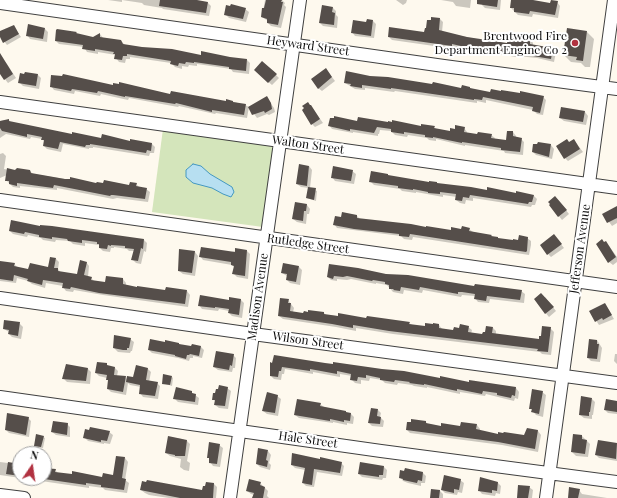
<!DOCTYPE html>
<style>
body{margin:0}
#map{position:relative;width:617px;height:498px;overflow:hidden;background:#fef9ee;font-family:"Playfair Display",serif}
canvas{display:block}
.north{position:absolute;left:12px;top:446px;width:40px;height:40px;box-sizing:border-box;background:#fff;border:1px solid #9e9e9e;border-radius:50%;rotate:13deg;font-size:11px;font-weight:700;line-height:16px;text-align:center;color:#0d0d0d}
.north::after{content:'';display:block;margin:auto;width:14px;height:18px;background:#b13140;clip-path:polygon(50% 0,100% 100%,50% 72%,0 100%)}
</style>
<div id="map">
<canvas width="617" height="498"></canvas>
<div class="north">N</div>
</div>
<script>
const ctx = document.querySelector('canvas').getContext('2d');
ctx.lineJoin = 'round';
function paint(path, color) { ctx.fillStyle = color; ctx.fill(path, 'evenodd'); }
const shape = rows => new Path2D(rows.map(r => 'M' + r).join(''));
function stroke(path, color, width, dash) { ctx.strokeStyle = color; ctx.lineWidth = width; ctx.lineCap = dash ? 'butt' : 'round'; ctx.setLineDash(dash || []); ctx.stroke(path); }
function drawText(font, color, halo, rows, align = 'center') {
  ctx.font = font + ' "Playfair Display",serif'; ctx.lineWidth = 4; ctx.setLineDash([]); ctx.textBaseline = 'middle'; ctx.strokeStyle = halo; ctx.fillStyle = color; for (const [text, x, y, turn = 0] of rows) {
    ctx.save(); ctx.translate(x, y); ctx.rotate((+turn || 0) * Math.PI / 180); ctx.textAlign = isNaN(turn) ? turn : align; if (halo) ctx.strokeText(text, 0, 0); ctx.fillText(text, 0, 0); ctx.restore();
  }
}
const green = shape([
 [163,129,274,145,263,227,152,212]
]);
const water = shape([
 [193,164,201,166,210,174,232,187,234,192,231,197,223,194,212,188,193,183,186,177,186,170,193,164]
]);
const shadow = shape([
 [108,0,191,0,208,3,211,6,209,16,163,9,162,8,144,5,142,3,122,0,122,2],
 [265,0,282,0,285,3,284,5,286,7,281,28,271,26,268,23,268,21,262,17],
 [396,0,407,0,406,3,403,5],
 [441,0,471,0,470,8,456,6,453,2],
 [483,0,501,0,500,10,485,8,482,5],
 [512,0,530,0,551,4,557,2,560,6,558,18,533,14,532,17,518,15,511,8],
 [323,6,333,8,336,11,336,15,338,17,337,28,323,26,320,23],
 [245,9,249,12,246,22,229,18,225,14],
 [440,19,443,22,442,32,481,40,482,39,508,44,530,39,533,43,533,45,553,49,556,52,554,62,537,58,517,56,516,57,468,49,468,50,456,47,455,49,392,40,389,37,425,33],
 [373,21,376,24,374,38,355,36,352,32],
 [13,26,21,37,7,45,0,36,0,32],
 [45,29,48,32,47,42,30,39,27,35],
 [587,32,594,39,590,67,585,67,581,63,571,62,564,55],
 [76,33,78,35,93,38,100,34,103,38,121,41,125,45,202,56,247,60,250,63,249,74,233,72,231,69,197,64,197,66,189,65,188,67,182,66,182,69,175,67,171,63,130,57,130,59,126,59,125,63,119,62,116,58,116,55,98,52,98,54,87,52,84,47,59,44,56,41],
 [0,58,7,64,16,78,8,83,0,73],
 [258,73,276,75,279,78,272,85],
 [329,73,335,81,322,91,318,88],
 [38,75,41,78,39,89,23,86,20,83],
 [370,77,462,89,470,88,472,90,491,93,543,97,546,100,543,115,537,114,533,110,486,100,486,103,477,101,477,103,395,91,394,92,365,88,365,90,355,89,345,83],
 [51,86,114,86,171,95,226,102,227,100,245,105,249,107,247,118,216,113,215,114,179,106,178,107,129,98,128,100,101,94,100,96,75,91,74,94,54,90],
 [267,98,274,108,275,112,269,115,267,114,257,118,249,107],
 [311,106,323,123,315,127,312,124],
 [585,112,588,116,586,125,564,121,560,118],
 [9,120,11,123,73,135,152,144,155,147,154,153,150,153,149,156,93,147,93,148,89,148,89,149,63,144,61,152,47,149,44,146,45,142,42,139,31,137,30,139,6,134,0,138,0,121],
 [358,123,434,127,436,129,450,132,464,128,467,132,467,133,478,135,491,135,495,138,494,140,507,141,513,132,516,136,516,138,521,139,524,142,523,155,505,153,504,151,465,145,465,146,436,139,436,141,429,140,427,138,408,135,407,137,395,135,391,131,380,130,379,134,378,134,378,136,353,132,353,133,332,129,329,125],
 [574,140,583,152,568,161,565,158,570,143],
 [551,145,554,149,552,159,536,155,533,152],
 [3,153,6,156,4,169,15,171,30,171,33,174,97,184,130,186,136,184,140,188,146,189,150,192,148,202,117,198,113,199,57,188,57,190,20,186,20,188,13,187,6,180,7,175,0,178,0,154],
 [309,166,312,170,310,188,317,191,316,201,307,198,309,188,301,187,297,184],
 [352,171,356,174,354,184,335,181,332,177],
 [390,177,488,191,533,195,537,199,535,205,532,205,531,207,473,198,473,201,466,200,465,204,460,203,456,200,457,197,443,195,443,197,416,192,416,193,402,191,400,189,374,185,370,181],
 [558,200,569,214,562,220,550,205],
 [296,203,307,205,310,209,309,214,307,214,306,224,297,222,293,219],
 [617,207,617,223,612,226,604,215],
 [357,216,360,219,451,231,469,229,473,232,491,236,499,239,519,241,527,238,531,241,531,245,529,255,413,237,412,240,404,239,401,236,337,228,334,224,342,218],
 [41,228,144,240,147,243,146,252,144,251,141,264,136,263,132,259,134,251,129,251,127,249,114,247,114,248,111,248,110,252,103,251,100,248,99,245,85,243,85,246,73,244,70,241,56,240,55,242,43,240,41,238,28,235,27,237,13,234,10,231],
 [557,239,564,248,551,257,548,254],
 [605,243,609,246,617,257,617,262,613,265,609,262],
 [180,250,195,252,198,256,195,276,183,274,179,271],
 [246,250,250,254,248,279,237,277,234,274,234,267,232,265,203,260,200,256],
 [56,259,59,262,58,269,61,273,78,276,86,262,89,266,88,277,91,278,95,282,106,284,123,279,126,283,126,286,166,291,166,288,187,291,190,295,188,307,103,295,74,290,73,292,66,291,63,287,63,286,46,283,45,288,32,284,28,281,17,278,16,283,0,281,0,262,14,264,18,268,29,270,49,268],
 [330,266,386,275,475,287,521,291,525,294,524,303,490,299,489,303,478,302,475,298,475,296,462,295,461,297,423,290,422,293,404,290,403,294,393,292,387,285,376,283,376,284,351,279,347,280,337,279,337,281,331,280,328,277],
 [299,267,302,270,300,285,290,283,287,280,287,276,282,273],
 [545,297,556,311,549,317,537,303],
 [230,298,241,300,244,303,242,318,232,316,229,313,229,311,219,309,218,311,202,309,199,305,230,301],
 [288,300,294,308,293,312,304,314,324,313,326,315,409,323,412,325,425,327,439,325,442,329,454,331,468,327,472,330,471,334,483,336,493,328,496,331,496,335,540,340,550,328,554,332,551,355,542,354,540,352,393,334,356,328,356,331,336,327,283,319,279,316],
 [605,304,614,319,599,325,590,311],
 [19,323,23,327,21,339,12,337,9,334,9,332,4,329],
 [130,339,134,342,132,351,131,351,130,353,118,352,113,347],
 [597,340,602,348,600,362,591,361,588,358],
 [179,344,181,346,201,347,204,350,202,358,193,356,193,358,190,358,189,361,178,358,152,353,149,350],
 [615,354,617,354,617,364,614,361],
 [233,355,236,358,235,368,233,368,232,372,218,370,214,367],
 [106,364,109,367,115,368,118,371,117,376,125,377,127,379,134,378,148,369,151,372,149,382,157,383,160,386,158,399,143,397,140,393,141,387,130,385,128,383,126,395,111,392,108,389,109,381,107,378,99,376,96,373],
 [271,364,325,364,470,383,470,381,516,388,519,392,518,399,515,398,514,401,486,394,485,396,460,392,460,394,427,387,427,388,414,386,412,385,398,383,397,385,385,383,382,380,370,378,369,381,361,380,361,384,355,383,351,379,352,376,340,374,340,377,313,372,313,374,285,369,284,374,282,374,281,380,274,379,271,376],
 [66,366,88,369,91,372,90,384,67,382,63,378],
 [172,377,173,378,172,386,163,383],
 [227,388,231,391,228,409,219,408,215,405,216,402,213,399],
 [191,392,199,398,198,405,178,402,175,399],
 [542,392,546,395,543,417,536,415,530,408],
 [277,396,281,399,278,416,267,414,263,411],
 [592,399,595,402,593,415,592,415,592,419,584,418,580,415],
 [617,402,617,414,608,413,605,410],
 [320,404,324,407,351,414,354,417,353,424,347,423,347,425,333,422,333,423,299,418,295,415],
 [378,410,381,413,380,417,384,421,383,427,372,426,369,423],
 [28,418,31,421,29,437,9,433,6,430],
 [426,422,428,425,442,427,461,428,477,425,480,429,480,431,499,435,504,434,525,436,527,429,538,431,541,435,538,452,502,445,410,433,407,430],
 [67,424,70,427,70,437,56,435,52,432],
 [109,432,113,435,110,444,104,443,104,444,88,441,84,437],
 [582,436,590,444,588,457,576,456,572,452],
 [43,437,45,438,43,448,37,447,35,446],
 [169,437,182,439,187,441,190,444,187,461,190,463,189,471,184,470,180,467,181,459,170,456,166,453],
 [599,441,617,444,617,461,599,458,596,455],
 [219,445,223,448,220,467,213,466,210,462,210,459,208,457],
 [268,451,271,455,269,463,271,465,270,470,260,467,257,464],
 [117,457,125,458,128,462,125,480,129,483,127,493,105,490,103,488,89,486,89,488,0,475,0,462,16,464,17,460,20,461,20,478,44,478,44,469,55,470,58,473,103,478,114,476],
 [341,463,344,466,342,476,317,472,314,487,306,486,303,483,305,470,295,468,292,465],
 [384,467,387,470,386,478,383,478,382,480,362,477,359,474],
 [406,470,423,473,426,476,425,483,421,483,421,486,408,483,403,481,400,477,405,472],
 [460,480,464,483,462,493,458,492,457,495,445,493,442,490],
 [206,483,214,484,217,487,216,498,169,498,149,495,145,493,141,490,203,491,206,487],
 [260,483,268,491,267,496,269,498,254,498,254,495,251,494,247,491],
 [498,483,501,486,500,494,496,493,495,496,482,494,479,490],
 [529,487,533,490,532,498,518,498],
 [432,490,440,491,443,494,443,498,431,498],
 [579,490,582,494,607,498,569,498]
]);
const building = shape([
 [160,0,197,0,208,2,206,13,159,6],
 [266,0,282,0,281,2,283,2,278,25,267,23,267,19,261,17,262,8,264,8],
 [477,0,498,0,497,7,477,4],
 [511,0,533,0,550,3,551,0,558,1,555,15,530,11,529,14,514,12,514,8,510,8],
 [231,4,246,8,243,19,224,15,226,5,230,6],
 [322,5,333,7,332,12,335,13,334,25,319,23],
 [431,17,440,18,439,30,467,37,507,43,508,38,521,40,521,37,530,38,530,44,553,48,551,59,533,56,534,55,513,53,513,54,507,54,465,46,465,47,452,44,452,46,388,37,389,27,424,32,425,28,426,28,427,20,431,20],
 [367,19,373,20,371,36,351,33,353,20,366,22],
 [28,24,45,28,43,39,26,36],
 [14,25,19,34,3,43,0,37,0,31],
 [567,28,587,31,583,61,576,60,577,57,563,55],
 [57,29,77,32,76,33,93,37,100,33,100,37,121,40,123,44,142,47,172,49,201,55,201,51,230,57,247,59,246,71,229,69,229,67,194,62,194,63,186,62,185,64,179,63,178,66,170,64,171,61,127,54,127,56,123,56,122,60,114,59,115,54,113,54,114,52,95,49,95,51,82,49,83,45,55,41,56,30],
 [0,53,13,74,4,80,0,74],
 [262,61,277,74,268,83,254,70],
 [326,68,332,77,318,89,311,79],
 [346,71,370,76,388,77,432,84,433,82,461,88,462,85,470,87,470,88,490,92,491,89,501,91,501,90,520,93,520,91,544,96,540,113,532,111,533,107,483,97,482,100,474,99,474,100,391,88,391,89,362,85,362,88,350,86,351,84,344,83],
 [25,72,38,74,36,86,18,83,20,73,24,74],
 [63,74,113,85,113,83,119,84,119,82,170,94,171,91,226,101,226,99,233,101,233,102,246,104,244,115,212,110,212,112,176,103,175,104,125,96,125,97,98,91,97,93,72,89,71,91,50,87,51,75,62,76],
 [267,96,271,103,272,109,265,113,264,111,252,115,248,107],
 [308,102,310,105,311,105,320,119,311,125,302,110,304,108,302,106],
 [561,107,585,111,583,122,559,118],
 [334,116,357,121,358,117,388,122,388,121,392,122,392,120,421,126,421,124,435,126,434,128,450,131,450,128,455,129,455,125,465,127,464,132,477,134,478,132,492,134,491,138,506,140,507,131,513,131,513,136,522,138,520,152,501,150,501,148,462,142,462,143,433,137,433,138,425,137,425,135,404,132,404,134,391,132,391,129,377,127,374,133,350,129,350,131,328,126,330,118,334,118],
 [9,119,9,121,72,134,72,132,101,138,102,134,130,141,130,139,152,143,151,151,147,150,146,153,90,144,90,145,86,145,85,147,60,142,58,149,43,146,44,140,41,140,42,137,27,134,27,137,2,131,0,128,0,121],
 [567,139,569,142,574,139,580,149,564,159,556,146],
 [538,142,551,144,549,157,532,152,533,144,537,144],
 [299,164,309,166,307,186,296,184],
 [333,166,353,170,351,181,331,178],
 [7,168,15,170,17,168,30,170,31,173,65,179,70,179,70,177,96,183,97,182,103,183,104,180,129,185,130,182,137,183,136,186,147,188,145,199,113,195,111,195,110,196,54,185,53,188,17,183,17,186,9,184,9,181,5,181],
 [371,171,388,174,388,175,429,182,429,181,437,182,437,183,471,187,487,190,487,187,516,193,516,191,534,195,532,202,529,202,528,204,470,195,469,198,463,197,462,201,455,200,456,194,440,192,440,194,428,193,428,192,413,189,413,190,398,188,398,186,369,182],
 [308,187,316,188,314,200,306,198],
 [555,196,567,210,558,217,549,205,550,204,548,202],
 [295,202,307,204,306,211,304,211,303,221,292,219],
 [617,206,617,218,607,223,602,214],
 [342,212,357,215,357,218,411,224,426,227,426,226,451,230,451,227,461,229,462,226,470,228,469,231,492,235,491,236,498,237,498,238,513,240,513,239,518,240,519,235,528,237,527,251,526,252,410,234,409,237,399,236,399,234,354,229,333,225,335,216,341,217],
 [11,220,40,226,40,225,52,226,144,239,143,249,141,248,138,261,131,260,134,249,125,248,125,246,111,245,111,246,108,245,107,249,99,248,99,244,97,244,97,242,82,240,82,243,68,241,67,239,52,237,52,239,39,237,39,235,25,232,24,234,9,231],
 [554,234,562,244,547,255,540,245],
 [602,239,604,242,606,241,616,257,608,263,596,244],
 [201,247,235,252,235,248,247,250,245,276,232,274,234,266,231,265,231,262,199,257],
 [179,249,195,251,192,273,178,271],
 [50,257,56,258,54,268,58,268,58,271,77,274,80,260,87,262,84,275,92,277,91,280,105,282,106,276,123,278,123,284,137,287,137,286,165,290,166,287,187,290,185,304,99,293,71,287,70,289,62,288,63,283,43,280,42,285,27,281,28,279,14,275,13,281,0,279,0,261,15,263,14,266,28,269,30,263,48,267],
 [283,263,299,266,296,282,286,280,287,274,281,273],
 [329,264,358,268,386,274,408,275,474,286,475,284,522,290,520,300,487,296,486,301,474,299,475,294,462,292,458,292,458,294,420,287,419,290,401,287,400,291,393,290,394,289,389,289,389,285,385,284,385,282,373,280,372,281,347,276,343,277,334,276,333,279,327,277],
 [541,293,554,307,545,314,534,299],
 [200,295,229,300,229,297,241,299,239,315,228,313,229,309,215,307,215,308,198,306],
 [280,298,289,299,288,303,291,303,290,311,303,313,304,311,308,312,308,310,324,312,324,314,338,316,338,313,366,318,367,316,410,322,409,324,425,326,425,323,433,324,433,323,439,324,439,328,453,330,454,327,459,328,460,324,469,326,468,332,482,334,483,332,485,332,486,326,493,327,492,333,539,339,539,336,541,336,542,326,551,327,548,352,537,351,538,349,389,331,353,325,353,328,332,324,278,316],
 [605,303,612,315,603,320,602,318,595,322,589,311],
 [4,320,20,322,18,336,8,334,9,330,3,329],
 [114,335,131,338,129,348,127,348,127,350,123,350,113,348],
 [150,339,165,342,165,340,179,343,179,344,191,346,192,344,201,346,199,356,190,354,189,355,187,355,186,359,175,356,175,355,148,350],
 [589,339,597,340,597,344,599,344,597,359,587,358],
 [216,351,234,354,232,366,230,365,229,370,213,367],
 [274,355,325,363,333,364,333,362,382,369,404,371,440,378,440,376,469,382,469,380,516,387,515,396,512,395,511,398,497,395,497,393,483,391,482,394,457,389,457,391,424,384,424,385,409,383,410,382,395,380,394,382,380,380,380,378,366,375,366,378,358,377,357,381,350,380,351,374,337,371,337,374,310,369,310,371,282,367,281,371,279,371,278,377,270,376,270,362,272,363],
 [97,362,107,363,107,365,115,367,114,375,126,376,123,392,107,389,108,380,106,380,107,375,95,373],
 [66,364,88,368,86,381,62,379],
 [136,365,148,368,146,380,158,382,155,396,139,394,140,385,126,382,127,376,133,377],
 [163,374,172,376,170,385,162,384],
 [219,385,228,387,225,406,214,405,215,400,212,400,213,393,215,393,216,389,218,389],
 [176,387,192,391,192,393,196,394,195,402,173,399],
 [532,389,543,391,539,414,531,412,532,409,529,409],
 [267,392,278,395,275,413,262,411],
 [581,396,592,398,590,412,589,412,589,416,579,415],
 [297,399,321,403,320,406,346,411,346,412,351,413,350,421,344,420,344,422,330,419,330,421,294,415],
 [606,399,617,401,617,412,604,410],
 [371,408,378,409,377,416,381,417,380,424,368,423],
 [7,413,29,417,26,435,5,430],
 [411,419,426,421,426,423,441,426,441,423,460,426,461,422,477,424,476,429,498,434,498,432,503,433,504,432,524,435,527,428,538,430,535,449,498,442,406,430,407,422,411,422],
 [53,421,68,423,67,435,51,432],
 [90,427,110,431,107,441,101,440,101,442,83,438,85,429,89,430],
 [36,434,44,436,41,447,34,446],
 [573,434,582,435,582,439,587,440,585,454,571,452],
 [168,436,187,440,185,456,175,456,175,455,165,453],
 [598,440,617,443,616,459,595,455],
 [209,442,220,444,217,464,209,463,209,458,207,458],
 [258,448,268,450,266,460,268,461,267,467,256,464],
 [292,453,320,459,320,457,342,462,340,473,314,469,312,485,302,483,305,468,291,465],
 [116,456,125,457,122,478,126,479,124,490,101,487,101,485,86,483,86,485,44,479,44,468,56,469,55,472,72,474,72,471,102,477,103,473,113,475],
 [8,462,20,464,20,476,6,474],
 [360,462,384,466,383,475,379,475,379,477,358,474],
 [405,468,423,472,422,481,418,480,417,483,403,480,403,479,399,478,400,470,404,471],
 [444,475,461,479,459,490,454,489,454,493,441,490],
 [480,477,498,482,497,491,492,490,492,493,478,491],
 [249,479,261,482,260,485,265,487,263,498,252,498,254,493,246,491],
 [147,480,202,490,203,486,205,486,206,482,214,483,213,498,180,498,140,490,142,481,146,482],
 [518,485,530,486,528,498,517,498],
 [569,487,580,489,578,498,568,498],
 [431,489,440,490,439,498,430,498]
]);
const minor = shape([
 [0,3,444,66,617,89],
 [0,102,617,188],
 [0,200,617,287],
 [0,298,253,334,617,383],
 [0,397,381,451,617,482],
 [0,495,24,498],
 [230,498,300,0],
 [546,498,614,0]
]);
const markers = [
 [575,43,4,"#b13140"]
];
const poiNames = [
 ["Brentwood Fire",567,36],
 ["Department Engine Co 2",567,50]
];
const streetNames = [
 ["Heyward Street",308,46,8],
 ["Walton Street",308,145,8],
 ["Rutledge Street",308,244,8],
 ["Jefferson Avenue",580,249,-82],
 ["Madison Avenue",258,297,-82],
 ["Wilson Street",308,341,8],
 ["Hale Street",308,440,8]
];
paint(green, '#d4e5bb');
paint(water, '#b7dff1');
stroke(water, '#4498c1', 1);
paint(shadow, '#0003');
paint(building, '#554e4a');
stroke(minor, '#404040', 14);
stroke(minor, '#fff', 12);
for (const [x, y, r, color] of markers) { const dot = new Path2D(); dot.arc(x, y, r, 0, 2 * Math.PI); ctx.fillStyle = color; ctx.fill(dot); stroke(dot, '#fff', 1.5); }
drawText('12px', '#0d0d0d', '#fff', poiNames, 'right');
drawText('12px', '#0d0d0d', '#fff', streetNames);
</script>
